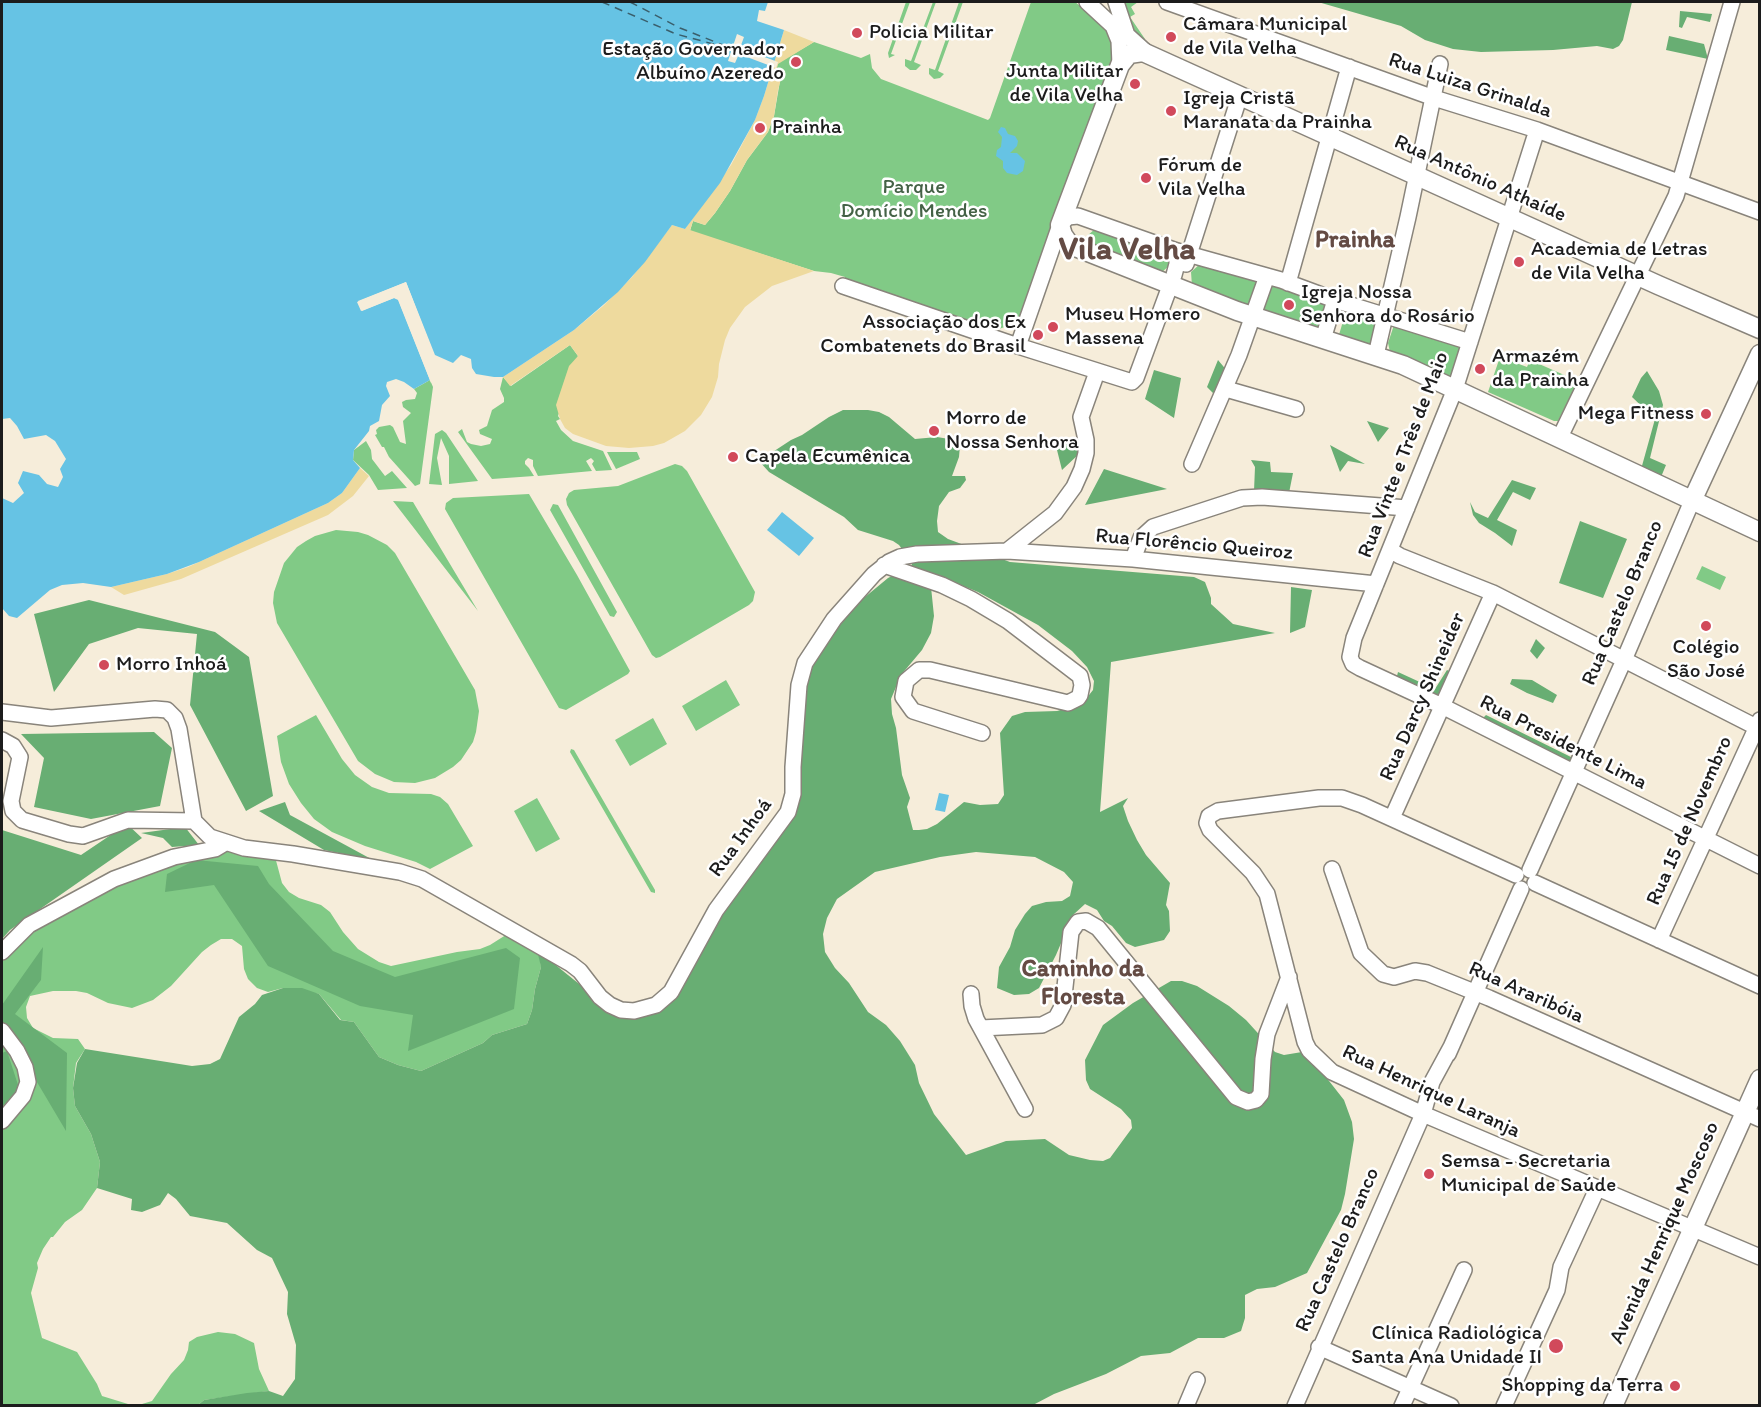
<!DOCTYPE html>
<meta charset="utf-8">
<style>
body{margin:0}
#map{position:relative;width:1761px;height:1407px;overflow:hidden;background:#f6edda;font-family:Itim,sans-serif}
canvas{display:block}
.frame{position:absolute;inset:0;border:3px solid #1c1c1c;pointer-events:none}
</style>
<div id="map">
<canvas width="1761" height="1407"></canvas>
<div class="frame"></div>
</div>
<script>
const ctx = document.querySelector('canvas').getContext('2d');
ctx.lineJoin = 'round';
function paint(path, color) { ctx.fillStyle = color; ctx.fill(path, 'evenodd'); }
const shape = rows => new Path2D(rows.map(r => 'M' + r).join(''));
function stroke(path, color, width, dash) { ctx.strokeStyle = color; ctx.lineWidth = width; ctx.lineCap = dash ? 'butt' : 'round'; ctx.setLineDash(dash || []); ctx.stroke(path); }
function drawText(font, color, halo, rows, align = 'center') {
  ctx.font = font + ' Itim,sans-serif'; ctx.lineWidth = 5; ctx.setLineDash([]); ctx.textBaseline = 'middle'; ctx.strokeStyle = halo; ctx.fillStyle = color; for (const [text, x, y, turn = 0] of rows) {
    ctx.save(); ctx.translate(x, y); ctx.rotate((+turn || 0) * Math.PI / 180); ctx.textAlign = isNaN(turn) ? turn : align; if (halo) ctx.strokeText(text, 0, 0); ctx.fillText(text, 0, 0); ctx.restore();
  }
}
const green = shape([
 [906,2,910,2,891,54,895,55,889,58,888,53],
 [933,2,936,2,914,62,921,65,916,70,910,70,905,66,905,59,911,61],
 [959,2,963,2,938,71,944,74,940,78,934,79,929,74,929,68,935,70],
 [1031,2,1075,2,1115,33,1112,69,1020,316,1013,324,999,329,990,328,844,282,845,277,831,273,814,271,690,231,693,221,705,225,715,213,730,191,747,160,768,132,774,116,780,81,779,71,776,71,778,63,814,42,861,58,870,54,872,68,881,79,988,120,990,118],
 [1122,2,1138,2,1131,7,1135,14,1130,17,1145,39,1143,43,1137,40],
 [1095,229,1166,254,1170,265,1161,273,1087,243,1087,236],
 [1200,264,1261,280,1252,311,1192,286,1191,272],
 [1271,282,1330,305,1320,332,1261,309],
 [1347,308,1382,319,1374,349,1338,338],
 [1394,325,1461,346,1454,375,1450,378,1390,352,1388,343],
 [570,345,578,356,558,416,560,419,556,421,561,430,573,441,603,451,612,470,596,471,592,464,594,461,591,458,586,461,592,471,538,476,533,466,533,460,528,458,525,461,525,464,529,468,534,476,492,479,458,432,462,429,467,442,471,444,481,446,490,444,492,439,480,434,479,430,487,426,492,410,504,402,504,398,500,389,503,377,511,386],
 [1500,357,1527,367,1530,360,1578,381,1558,421,1554,421,1488,392],
 [430,380,433,387,420,484,415,486,389,457,384,447,382,447,375,435,377,434,376,430,379,427,390,425,393,427,400,442,406,444,403,421,411,413,403,407,402,402,406,400,415,399,417,393,414,389],
 [442,430,446,433,478,481,449,484,449,456,441,438,437,458,442,485,429,484,435,434],
 [366,441,371,450,372,459,385,476,392,471,407,488,378,490,369,475,353,460,354,450],
 [607,452,637,452,640,459,616,469],
 [675,464,682,466,687,471,755,592,753,601,749,605,660,657,656,658,652,655,567,505,566,499,569,493,574,490,618,486],
 [529,494,577,575,630,671,628,674,566,710,559,708,445,509,446,503,453,498],
 [393,501,413,502,478,611],
 [553,504,558,505,617,612,614,617,610,616,550,510],
 [336,530,358,532,368,535,387,545,395,553,475,690,479,711,476,732,473,742,461,760,453,767,435,778,415,783,394,782,375,774,358,761,277,623,273,603,274,592,284,563,297,547,306,541,315,536],
 [1702,566,1726,577,1720,590,1696,579],
 [726,680,740,705,696,731,682,706],
 [316,715,342,759,355,775,372,787,389,793,431,794,440,797,448,804,473,846,430,869,416,862,365,846,332,832,314,819,301,803,289,784,281,762,277,736],
 [653,718,667,744,630,766,615,740],
 [571,749,574,750,655,890,655,893,651,892,570,752],
 [537,798,560,839,536,852,514,811],
 [217,851,274,853,282,883,289,892,299,898,321,905,330,912,343,932,358,949,379,962,391,966,457,952,480,949,490,945,509,933,537,950,540,958,541,967,535,989,532,1010,527,1024,492,1035,483,1043,421,1071,398,1065,379,1057,354,1022,341,1020,319,994,283,988,268,992,257,988,248,979,244,969,242,946,232,939,221,939,211,945,202,952,171,986,153,1000,132,1008,108,1003,87,993,76,991,53,991,30,996,26,1007,27,1018,33,1028,53,1038,78,1039,85,1049,76,1063,73,1088,75,1106,91,1134,100,1162,97,1188,82,1210,65,1222,53,1237,51,1237,43,1249,37,1263,38,1268,31,1293,42,1338,77,1352,97,1384,102,1396,128,1404,142,1404,152,1401,171,1374,184,1360,188,1350,189,1342,197,1337,218,1332,235,1334,254,1343,259,1369,269,1391,204,1400,198,1405,2,1406,2,957,12,945,86,895,137,872]
]);
const forest = shape([
 [1318,2,1632,2,1623,40,1619,46,1613,49,1597,46,1553,50,1481,52,1453,49,1425,40,1401,26],
 [1680,11,1712,14,1710,22,1687,17,1682,28,1679,27],
 [1669,36,1704,44,1708,59,1666,50],
 [1218,360,1228,372,1214,394,1207,387],
 [1154,370,1181,378,1174,418,1145,399],
 [1647,371,1659,391,1663,405,1650,458,1666,465,1661,477,1640,473,1655,419,1632,397,1641,378],
 [843,410,868,410,879,412,889,417,915,439,937,437,949,439,960,445,959,457,952,476,965,476,966,480,960,488,949,492,939,506,937,521,938,532,948,539,1010,562,1194,577,1205,582,1211,598,1211,604,1233,624,1275,633,1111,662,1100,812,1128,798,1123,806,1128,821,1137,840,1146,855,1170,883,1166,905,1169,911,1170,931,1164,940,1135,947,1126,943,1112,926,1104,921,1097,910,1085,904,1073,915,1056,955,1039,988,1029,994,1014,995,997,988,999,967,1010,947,1015,930,1025,914,1032,906,1046,902,1062,901,1070,896,1073,882,1064,872,1035,857,976,852,940,857,875,872,837,899,827,918,823,934,825,952,835,968,849,983,868,1012,886,1025,900,1041,915,1065,919,1083,934,1114,966,1155,1006,1141,1045,1139,1069,1155,1090,1160,1103,1161,1110,1158,1132,1128,1131,1120,1121,1109,1090,1089,1086,1080,1085,1060,1103,1025,1133,1003,1171,981,1182,981,1197,986,1229,1006,1246,1020,1275,1052,1284,1055,1302,1052,1322,1072,1344,1100,1352,1122,1354,1139,1345,1194,1341,1210,1307,1273,1275,1287,1257,1289,1245,1295,1245,1318,1241,1331,1224,1338,1198,1338,1170,1353,1141,1356,1106,1374,1054,1394,1033,1405,198,1405,204,1400,247,1393,269,1391,283,1396,295,1379,296,1345,287,1314,288,1292,272,1258,257,1250,227,1223,190,1216,176,1199,168,1193,160,1205,142,1212,131,1210,132,1199,97,1188,100,1162,91,1134,75,1106,73,1088,77,1063,85,1049,192,1066,210,1064,220,1059,239,1017,255,1004,262,995,283,988,302,988,319,994,340,1020,354,1022,379,1057,398,1065,421,1071,483,1043,492,1035,527,1024,532,1010,535,989,541,967,537,950,599,1000,636,1015,653,1014,667,1005,676,994,708,923,791,813,806,682,815,662,830,637,859,602,888,578,912,566,911,561,899,545,893,541,858,530,844,517,769,472,759,461,791,440,802,435,829,417],
 [948,580,978,592,1038,625,1072,651,1087,667,1094,681,1093,690,1082,704,1057,711,1025,712,1012,716,1000,733,1004,795,998,804,980,805,964,802,937,824,927,829,919,830,913,830,907,807,910,798,902,775,896,728,892,714,891,699,901,675,922,650,931,633,934,616,931,587],
 [1367,421,1389,428,1378,442],
 [1072,440,1080,453,1062,470,1057,450],
 [1330,445,1365,464,1348,461,1340,472],
 [1251,460,1270,462,1271,472,1293,473,1289,493,1254,491,1255,467],
 [1104,469,1167,489,1085,505],
 [1512,480,1536,488,1530,500,1513,492,1497,520,1517,530,1512,546,1495,533,1479,523,1473,515,1470,502,1475,512,1488,518],
 [1580,521,1627,539,1603,598,1559,583],
 [1291,587,1312,590,1305,627,1290,633],
 [89,600,215,632,249,657,273,796,246,811,190,705,197,634,138,628,89,644,54,692,34,614],
 [1536,639,1545,648,1537,659,1530,651],
 [1447,670,1453,673,1440,700,1396,680,1398,672,1435,689],
 [1512,679,1532,680,1557,695,1553,703,1527,693,1510,684],
 [1486,715,1575,759,1572,767,1482,719],
 [154,732,172,748,160,806,91,819,34,807,44,758,21,734],
 [285,802,290,815,373,860,324,850,259,811],
 [127,824,142,838,10,930,2,939,2,830,81,855],
 [185,827,199,845,172,847,163,838,141,833],
 [196,860,258,866,269,884,333,951,395,977,506,948,520,958,514,1009,408,1051,413,1015,360,1006,268,966,214,885,165,892,167,874],
 [43,947,41,980,15,1014,67,1053,66,1131,2,1023,2,1005],
 [7,1051,19,1088,2,1107,2,1053]
]);
const sand = shape([
 [784,30,814,42,778,64,776,71,782,69,783,71,778,90,774,116,768,132,747,160,730,191,715,213,705,225,693,221,690,230,814,271,772,286,745,307,730,328,725,340,719,364,718,377,712,397,701,415,685,431,664,443,653,446,629,448,606,446,573,434,565,428,560,419,556,405,569,366,578,356,570,345,510,386,503,377,574,330,603,306,632,277,672,225,685,229,731,165,755,120,764,96],
 [360,468,369,476,353,496,328,515,181,579,124,595,111,587,167,574,188,567,328,503,342,493]
]);
const water = shape([
 [2,2,768,2,765,11,759,10,757,21,784,30,764,96,755,120,720,183,685,229,672,225,645,262,618,292,574,330,503,377,494,377,476,374,472,368,471,359,461,355,453,363,435,355,406,282,358,301,362,311,394,298,398,299,430,380,414,389,404,382,396,379,387,382,386,386,390,396,382,405,379,421,370,426,369,431,354,450,353,460,360,468,342,493,328,503,199,562,167,574,111,587,83,583,62,585,50,590,17,618,9,616,2,608,2,498,13,503,24,493,18,483,23,471,39,475,47,484,58,487,63,477,60,469,66,459,55,441,46,435,24,439,17,426,10,418,2,419],
 [1001,127,1005,128,1008,134,1015,136,1018,141,1017,146,1010,153,1017,153,1025,161,1023,171,1017,175,1007,173,1003,168,1003,161,996,156,997,150,1001,147,1002,137,998,132],
 [782,512,814,538,799,556,767,530],
 [939,793,949,795,945,812,935,810]
]);
const pier = shape([
 [737,34,744,37,740,48,778,62,776,68,739,54,735,63,728,61],
 [406,282,436,360,432,356,405,286,361,303,363,308,393,296,401,298,433,379,431,383,398,300,394,298,361,311,357,302]
]);
const ferry = shape([
 [602,2,676,34,732,49],
 [630,2,680,28,728,47]
]);
const minor = shape([
 [1087,2,1113,26,1119,41,1120,65],
 [1116,2,1127,35,1148,54],
 [1167,2,1434,98,1537,130,1760,212],
 [1537,130,1455,389,1354,638,1350,657,1353,664,1360,668,1442,706,1760,866],
 [1186,264,1240,95],
 [1288,283,1349,67],
 [843,286,1018,346,1132,382,1136,378,1174,275,1177,264,1177,251],
 [1323,339,1335,300],
 [1018,346,1060,225,1068,217,1078,216,1177,251,1281,280,1335,300,1470,342],
 [1376,355,1408,217,1440,64],
 [1226,389,1296,409],
 [1560,437,1676,196,1732,2],
 [1192,464,1239,355,1267,276],
 [1390,550,1400,556,1493,593,1760,729],
 [1007,551,1055,513,1074,487,1082,469,1086,453,1086,440,1081,417,1097,372],
 [1133,559,1141,538,1153,527,1242,498,1262,497,1407,508],
 [884,565,942,585,971,599,1008,621,1080,676,1082,685,1080,695,1078,698,1068,703,930,670,919,670,906,681,903,697,913,711,982,733],
 [2,712,51,718,155,709,167,710,175,718,179,729,194,821,210,837,244,848,293,854,400,872,422,879,571,964,580,971,600,997,610,1005,621,1010,634,1011,656,1005,671,992,716,910,788,812,793,794,793,767,799,685,805,663,834,619,874,574,889,562,900,557,917,554,1007,551,1133,559,1376,584],
 [2,740,13,746,20,757,11,801,13,811,22,820,69,834,83,836,128,820,194,821],
 [1392,818,1493,593],
 [1332,869,1361,953,1383,974,1394,977,1415,971,1427,973,1489,998,1760,1119],
 [1530,870,1624,660,1692,501],
 [1516,875,1362,805,1342,798,1319,798,1218,811,1209,816,1207,823,1210,830,1253,873,1267,894,1305,1042,1309,1050,1332,1072,1423,1114,1760,1257],
 [1535,883,1760,986],
 [1659,940,1760,720],
 [2,952,29,925,114,879,174,857,215,849,225,843],
 [971,994,972,1006,976,1019,1025,1109],
 [981,1028,1042,1025,1056,1018,1063,1005,1071,932,1078,922,1086,921,1098,928,1236,1097,1248,1102,1256,1100,1261,1094,1263,1059,1267,1034,1289,977],
 [2,1031,17,1051,25,1067,28,1082,23,1096,2,1121],
 [1448,1054,1521,889],
 [1319,1347,1451,1406],
 [1186,1406,1197,1380],
 [1295,1406,1423,1114,1432,1082,1451,1047],
 [1402,1406,1464,1270],
 [1504,1406,1557,1290,1561,1267,1597,1189]
]);
const major = shape([
 [1070,245,1063,235,1060,225,1120,65,1129,54,1143,52,1658,285,1760,329],
 [1070,245,1237,311,1403,365,1760,532],
 [1692,501,1760,354],
 [1613,1406,1760,1079]
]);
const markers = [
 [857,33,6,"#d1495b"],
 [1171,37,6,"#d1495b"],
 [796,62,6,"#d1495b"],
 [1135,84,6,"#d1495b"],
 [1171,111,6,"#d1495b"],
 [760,128,6,"#d1495b"],
 [1146,178,6,"#d1495b"],
 [1519,262,6,"#d1495b"],
 [1289,305,6,"#d1495b"],
 [1053,327,6,"#d1495b"],
 [1038,335,6,"#d1495b"],
 [1480,369,6,"#d1495b"],
 [1706,414,6,"#d1495b"],
 [934,431,6,"#d1495b"],
 [733,457,6,"#d1495b"],
 [1706,626,6,"#d1495b"],
 [104,665,6,"#d1495b"],
 [1429,1174,6,"#d1495b"],
 [1556,1346,8,"#d1495b"],
 [1675,1386,6,"#d1495b"]
];
const poiNames = [
 ["Câmara Municipal",1183,25],
 ["de Vila Velha",1183,49],
 ["Policia Militar",869,33],
 ["Estação Governador",784,50,"right"],
 ["Albuíno Azeredo",784,74,"right"],
 ["Junta Militar",1123,72,"right"],
 ["de Vila Velha",1123,96,"right"],
 ["Igreja Cristã",1183,99],
 ["Maranata da Prainha",1183,123],
 ["Prainha",772,128],
 ["Fórum de",1158,166],
 ["Vila Velha",1158,190],
 ["Academia de Letras",1531,250],
 ["de Vila Velha",1531,274],
 ["Igreja Nossa",1301,293],
 ["Senhora do Rosário",1301,317],
 ["Museu Homero",1065,315],
 ["Massena",1065,339],
 ["Associação dos Ex",1026,323,"right"],
 ["Combatenets do Brasil",1026,347,"right"],
 ["Armazém",1492,357],
 ["da Prainha",1492,381],
 ["Mega Fitness",1694,414,"right"],
 ["Morro de",946,419],
 ["Nossa Senhora",946,443],
 ["Capela Ecumênica",745,457],
 ["Colégio",1706,648,"center"],
 ["São José",1706,672,"center"],
 ["Morro Inhoá",116,665],
 ["Semsa - Secretaria",1441,1162],
 ["Municipal de Saúde",1441,1186],
 ["Clínica Radiológica",1542,1334,"right"],
 ["Santa Ana Unidade II",1542,1358,"right"],
 ["Shopping da Terra",1663,1386,"right"]
];
const streetNames = [
 ["Rua Luiza Grinalda",1470,86,18],
 ["Rua Antônio Athaíde",1480,179,24],
 ["Rua Vinte e Três de Maio",1404,455,-69],
 ["Rua Florêncio Queiroz",1194,545,5],
 ["Rua Castelo Branco",1623,603,-67],
 ["Rua Darcy Shineider",1423,697,-66],
 ["Rua Presidente Lima",1563,743,27],
 ["Rua 15 de Novembro",1690,821,-66],
 ["Rua Inhoá",741,838,-54],
 ["Rua Araribóia",1526,993,24],
 ["Rua Henrique Laranja",1431,1092,25],
 ["Avenida Henrique Moscoso",1665,1233,-66],
 ["Rua Castelo Branco",1338,1250,-66]
];
const parkNames = [
 ["Parque",914,188],
 ["Domício Mendes",914,212]
];
const quarterNames = [
 ["Prainha",1355,241],
 ["Caminho da",1083,970],
 ["Floresta",1083,998]
];
const townNames = [
 ["Vila Velha",1127,251]
];
paint(green, '#81ca86');
paint(forest, '#68ae73');
paint(sand, '#eeda9e');
paint(water, '#66c3e4');
paint(pier, '#f6edda');
stroke(ferry, '#3a5f6c', 1.5, [8, 6]);
stroke(minor, '#89847b', 18);
stroke(major, '#89847b', 21);
stroke(minor, '#fff', 15);
stroke(major, '#fff', 18);
for (const [x, y, r, color] of markers) { const dot = new Path2D(); dot.arc(x, y, r, 0, 2 * Math.PI); ctx.fillStyle = color; ctx.fill(dot); stroke(dot, '#fff', 2); }
drawText('21px', '#1c1c1c', '#fff', poiNames, 'left');
drawText('21px', '#1c1c1c', '#fff', streetNames);
drawText('21px', '#446246', '#fff', parkNames);
drawText('bold 24px', '#644b44', '#fff', quarterNames);
drawText('bold 33px', '#644b44', '#fff', townNames);
</script>
